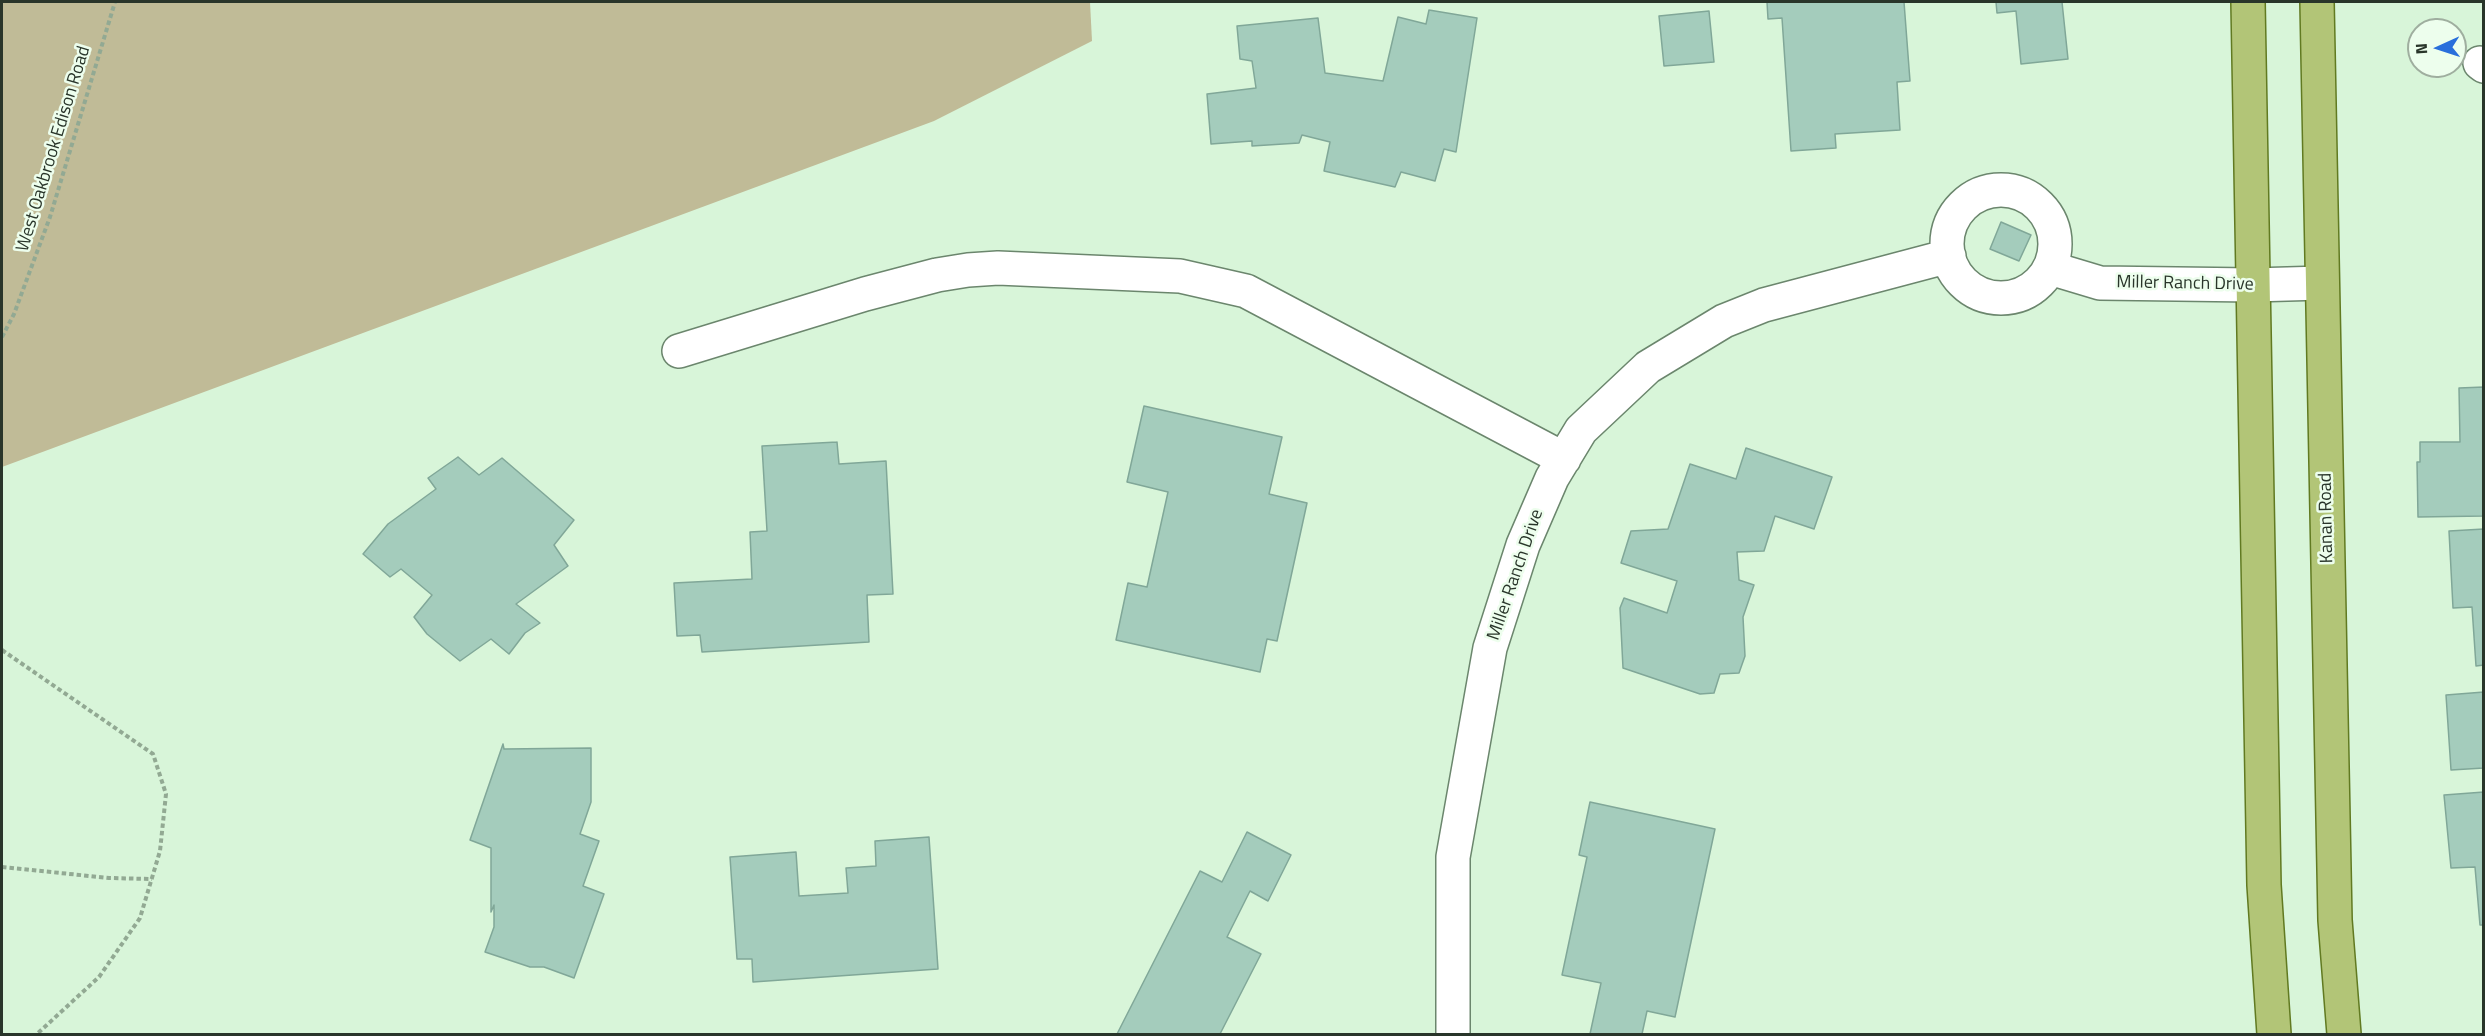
<!DOCTYPE html>
<style>
body{margin:0}
#map{position:relative;width:2485px;height:1036px;overflow:hidden;background:#d8f5d9;font-family:"Titillium Web",sans-serif}
canvas{display:block}
.frame{position:absolute;inset:0;border:3px solid #29352a;pointer-events:none}
.north{position:absolute;left:2407px;top:18px;width:60px;height:60px;box-sizing:border-box;background:#edfeed;border:2px solid #9fae9f;border-radius:50%;rotate:267deg;font-size:16px;font-weight:700;line-height:24px;text-align:center;color:#29352a}
.north::after{content:'';display:block;margin:auto;width:21px;height:27px;background:#296fdb;clip-path:polygon(50% 0,100% 100%,50% 72%,0 100%)}
</style>
<div id="map">
<canvas width="2485" height="1036"></canvas>
<div class="frame"></div>
<div class="north">N</div>
</div>
<script>
const ctx = document.querySelector('canvas').getContext('2d');
ctx.lineJoin = 'round';
function paint(path, color) { ctx.fillStyle = color; ctx.fill(path, 'evenodd'); }
const shape = rows => new Path2D(rows.map(r => 'M' + r).join(''));
function stroke(path, color, width, dash) { ctx.strokeStyle = color; ctx.lineWidth = width; ctx.lineCap = dash ? 'butt' : 'round'; ctx.setLineDash(dash || []); ctx.stroke(path); }
function drawText(font, color, halo, rows, align = 'center') {
  ctx.font = font + ' "Titillium Web",sans-serif'; ctx.lineWidth = 5; ctx.setLineDash([]); ctx.textBaseline = 'middle'; ctx.strokeStyle = halo; ctx.fillStyle = color; for (const [text, x, y, turn = 0] of rows) {
    ctx.save(); ctx.translate(x, y); ctx.rotate((+turn || 0) * Math.PI / 180); ctx.textAlign = isNaN(turn) ? turn : align; if (halo) ctx.strokeText(text, 0, 0); ctx.fillText(text, 0, 0); ctx.restore();
  }
}
const green = shape([
 [2,2,1090,2,1092,41,934,121,2,467]
]);
const building = shape([
 [1767,2,1904,2,1910,81,1897,82,1900,130,1835,134,1836,148,1791,151,1782,18,1768,19,1767,2],
 [1996,2,2062,2,2068,59,2021,64,2016,11,1997,13,1996,2],
 [1429,10,1477,18,1456,152,1444,149,1435,181,1401,172,1395,187,1324,171,1330,142,1302,135,1299,143,1252,146,1252,141,1211,144,1207,94,1256,88,1252,61,1240,59,1237,26,1318,18,1325,73,1383,81,1398,17,1426,24,1429,10],
 [1709,11,1714,62,1664,66,1659,16,1709,11],
 [2001,222,2031,235,2019,261,1990,249,2001,222],
 [2484,387,2484,516,2418,517,2417,462,2420,462,2420,442,2460,442,2459,388,2484,387],
 [1144,406,1282,437,1269,494,1307,503,1277,641,1267,639,1260,672,1116,640,1128,583,1147,587,1168,492,1127,482,1144,406],
 [837,442,839,464,886,461,893,594,867,595,869,642,702,652,700,635,677,636,674,583,752,579,750,532,767,531,762,446,837,442],
 [1746,448,1832,477,1814,529,1775,516,1764,551,1737,552,1739,580,1754,585,1743,617,1745,656,1739,673,1720,674,1714,693,1700,694,1623,668,1620,608,1624,598,1667,613,1677,581,1621,563,1631,531,1668,529,1690,464,1736,479,1746,448],
 [458,457,479,475,502,458,574,520,554,545,568,566,516,604,540,623,525,633,509,654,491,639,460,661,427,634,414,617,432,595,401,569,390,577,363,554,388,524,436,489,428,478,458,457],
 [2484,529,2484,665,2476,666,2472,607,2453,608,2449,531,2484,529],
 [2484,692,2484,768,2451,770,2446,695,2484,692],
 [503,744,504,749,591,748,591,802,580,834,599,841,583,886,604,894,574,978,544,967,530,967,485,952,494,927,494,905,491,912,491,848,470,840,503,744],
 [2484,792,2484,925,2480,925,2475,867,2451,868,2444,795,2484,792],
 [1590,802,1715,829,1675,1017,1647,1011,1642,1034,1590,1034,1601,983,1562,975,1587,857,1579,855,1590,802],
 [1247,832,1291,855,1268,901,1250,891,1227,937,1261,954,1220,1034,1117,1034,1200,871,1222,882,1247,832],
 [929,837,938,969,753,982,752,959,737,959,730,857,796,852,799,896,848,893,846,868,876,866,875,841,929,837]
]);
const path = shape([
 [2,337,14,314,50,217,115,2],
 [2,650,153,754,166,794,160,851,140,918,99,977,37,1034],
 [2,867,109,878,152,879]
]);
const minor = shape([
 [2480,63,2484,66],
 '1947 244a54 54 0 1 1 108 0a54 54 0 1 1-108 0Z',
 [2050,268,2100,283,2253,285,2322,283],
 [679,351,865,294,937,275,968,270,998,268,1180,276,1246,291,1564,459],
 [1453,1034,1453,857,1490,648,1523,545,1552,478,1581,430,1648,367,1724,321,1764,305,1949,256]
]);
const major = shape([
 [2248,2,2264,885,2274,1034],
 [2317,2,2335,920,2344,1034]
]);
const streetNames = [
 ["West Oakbrook Edison Road",54,149,-73],
 ["Miller Ranch Drive",2185,284,1],
 ["Kanan Road",2327,518,-91],
 ["Miller Ranch Drive",1516,575,-71]
];
paint(green, '#c0bb97');
paint(building, '#a4ccbc');
stroke(building, '#80a798', 1.5);
stroke(minor, '#6b866d', 36);
stroke(major, '#617a21', 36);
stroke(path, '#92a993', 4, [4.5, 3]);
stroke(minor, '#fff', 33);
stroke(major, '#b2c577', 33);
drawText('18px', '#29352a', '#edfeed', streetNames);
</script>
